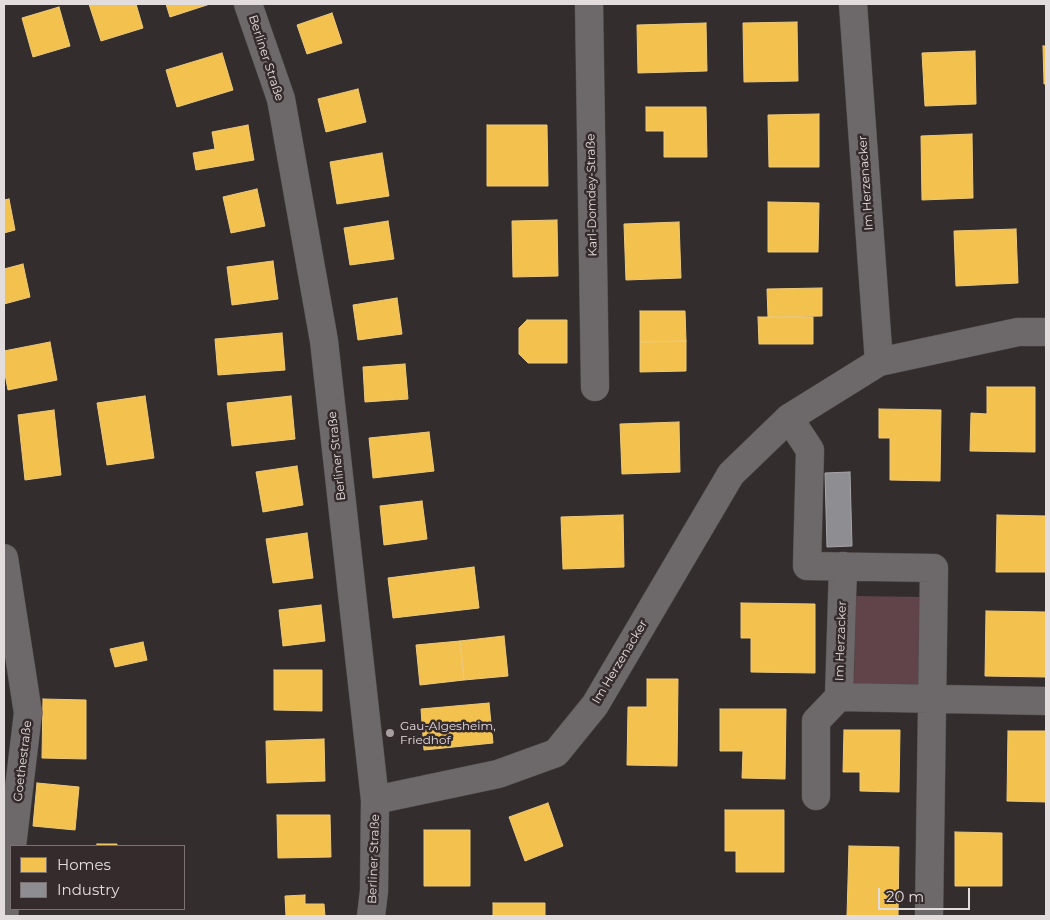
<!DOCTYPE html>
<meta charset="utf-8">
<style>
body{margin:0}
#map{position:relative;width:1050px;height:920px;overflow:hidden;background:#332d2e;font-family:Montserrat,sans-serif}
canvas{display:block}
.frame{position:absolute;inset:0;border:5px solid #e3dcdd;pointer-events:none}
.legend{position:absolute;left:10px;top:845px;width:175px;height:65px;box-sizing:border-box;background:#352b2d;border:1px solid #7b7273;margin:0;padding:6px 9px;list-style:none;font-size:15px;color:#e3dcdd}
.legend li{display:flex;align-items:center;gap:10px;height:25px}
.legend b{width:25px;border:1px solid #7b7273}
.scale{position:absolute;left:878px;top:888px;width:92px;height:22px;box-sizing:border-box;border:2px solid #e3dcdd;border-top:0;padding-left:6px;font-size:15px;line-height:18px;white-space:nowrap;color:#e3dcdd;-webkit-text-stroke:4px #352b2d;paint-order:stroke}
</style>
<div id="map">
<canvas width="1050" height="920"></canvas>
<div class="frame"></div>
<ul class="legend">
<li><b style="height:14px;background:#f2c14e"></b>Homes</li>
<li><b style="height:14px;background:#8d8d92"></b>Industry</li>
</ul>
<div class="scale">20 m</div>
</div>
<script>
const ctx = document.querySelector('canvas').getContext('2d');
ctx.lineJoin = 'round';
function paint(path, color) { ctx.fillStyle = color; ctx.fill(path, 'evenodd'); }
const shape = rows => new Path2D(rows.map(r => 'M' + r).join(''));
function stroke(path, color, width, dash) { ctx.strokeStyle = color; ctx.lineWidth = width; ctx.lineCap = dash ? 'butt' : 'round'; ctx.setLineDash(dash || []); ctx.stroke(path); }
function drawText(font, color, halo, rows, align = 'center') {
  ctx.font = font + ' Montserrat,sans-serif'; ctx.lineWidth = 5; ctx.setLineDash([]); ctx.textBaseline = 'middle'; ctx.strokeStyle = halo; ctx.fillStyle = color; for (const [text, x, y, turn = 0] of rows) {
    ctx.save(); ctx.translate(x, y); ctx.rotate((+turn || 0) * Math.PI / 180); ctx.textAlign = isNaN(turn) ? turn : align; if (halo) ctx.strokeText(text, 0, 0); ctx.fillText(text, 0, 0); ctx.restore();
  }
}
const green = shape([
 [855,596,922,597,922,688,854,688]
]);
const homes = shape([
 [89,4,136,4,143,28,101,41,89,4],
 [166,4,210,4,170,17,166,4],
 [59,7,70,46,33,57,22,18,59,7],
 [332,13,342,43,307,54,297,25,332,13],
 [797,22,798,81,744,82,743,23,797,22],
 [706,23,707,71,638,73,637,25,706,23],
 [1043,46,1046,46,1046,84,1044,84,1043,46],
 [975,51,976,104,925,106,922,53,975,51],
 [222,53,233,90,177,107,166,70,222,53],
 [358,89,366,122,326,132,318,99,358,89],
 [646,107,706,107,707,157,664,157,664,131,646,131,646,107],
 [819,114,819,167,769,167,768,115,819,114],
 [248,125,254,160,196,170,193,153,215,149,212,132,248,125],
 [487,125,547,125,548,186,487,186,487,125],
 [972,134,973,198,922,200,921,136,972,134],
 [382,153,389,196,337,204,330,162,382,153],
 [257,189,265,226,231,233,223,197,257,189],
 [9,199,15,230,4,233,4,200,9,199],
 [768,202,819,203,818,252,768,252,768,202],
 [557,220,558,276,513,277,512,221,557,220],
 [388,221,394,259,350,265,344,228,388,221],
 [679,222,681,278,626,280,624,224,679,222],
 [1016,229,1018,283,956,286,954,231,1016,229],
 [273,261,278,299,232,305,227,267,273,261],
 [23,264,30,297,4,304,4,269,23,264],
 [822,288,822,316,768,317,767,289,822,288],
 [397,298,402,334,358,340,353,305,397,298],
 [640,311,685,311,686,341,640,342,640,311],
 [758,317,813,317,813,344,759,344,758,317],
 [527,320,567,320,567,363,528,363,519,354,519,328,527,320],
 [282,333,285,370,218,375,215,339,282,333],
 [686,341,686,371,640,372,640,342,686,341],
 [50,342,57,380,8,390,4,369,4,351,50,342],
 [405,364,408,399,365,402,363,367,405,364],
 [987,387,1035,387,1035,452,970,451,971,413,987,414,987,387],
 [145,396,154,458,107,465,97,403,145,396],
 [291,396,295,439,232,446,227,403,291,396],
 [879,409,941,410,940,481,890,480,890,438,879,438,879,409],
 [54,410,61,475,25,480,18,415,54,410],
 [679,422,680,472,622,474,620,424,679,422],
 [429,432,434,471,373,478,369,438,429,432],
 [297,466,303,505,263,512,256,472,297,466],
 [422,501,427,539,384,545,380,506,422,501],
 [623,515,624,567,563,569,561,517,623,515],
 [997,515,1046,516,1046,572,996,572,997,515],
 [307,533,313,578,273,583,266,539,307,533],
 [474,567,479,608,393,618,388,578,474,567],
 [741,603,815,604,815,673,751,672,751,638,741,638,741,603],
 [321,605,325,641,283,646,279,610,321,605],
 [986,611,1046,612,1046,677,985,676,986,611],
 [504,636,508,676,464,680,460,641,504,636],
 [460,641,464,680,420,685,416,645,460,641],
 [143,642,147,660,115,667,110,649,143,642],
 [274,670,322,670,322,711,274,710,274,670],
 [647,679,678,679,677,766,627,765,628,707,647,707,647,679],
 [43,699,86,700,86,759,42,758,43,699],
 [489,703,493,743,424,750,421,709,489,703],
 [720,709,786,709,785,779,742,778,743,751,720,751,720,709],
 [844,730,900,730,899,792,860,791,860,772,843,772,844,730],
 [1008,731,1046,731,1046,802,1007,801,1008,731],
 [324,739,325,781,267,783,266,741,324,739],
 [37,783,79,787,75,830,33,826,37,783],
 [548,803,563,846,525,861,509,817,548,803],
 [725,810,784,810,784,872,736,872,736,851,725,851,725,810],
 [277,815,330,815,331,857,278,858,277,815],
 [424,830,470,830,470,886,424,886,424,830],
 [955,832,1002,833,1002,886,955,886,955,832],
 [97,844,117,844,117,846,97,846,97,844],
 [849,846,899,847,898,916,847,916,849,846],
 [305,895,305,904,324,904,325,916,286,916,285,896,305,895],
 [493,903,545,903,545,916,493,916,493,903]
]);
const industry = shape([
 [850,472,852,546,827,547,825,473,850,472]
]);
const minor = shape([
 [248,4,281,99,324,341,375,800,374,891,371,916],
 [589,4,595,387],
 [853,4,879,362],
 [789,418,810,450,807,566,934,568,929,916],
 [4,558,28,713,12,846],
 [839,697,1046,701],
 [816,796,816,721,839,697,843,566],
 [375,800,498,774,556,753,595,705,731,474,789,418,879,362,1018,332,1046,332],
 [4,916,11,857]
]);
const markers = [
 [390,733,5,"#a59fa0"]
];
const streetNames = [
 ["Berliner Straße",266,58,72],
 ["Im Herzenacker",866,183,-94],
 ["Karl-Domdey-Straße",592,195,-91],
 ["Berliner Straße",337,456,-96],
 ["Im Herzacker",841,641,-88],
 ["Im Herzenacker",620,662,-59],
 ["Goethestraße",23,761,-83],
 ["Berliner Straße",374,859,-88]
];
const poiNames = [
 ["Gau-Algesheim,",400,726],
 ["Friedhof",400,740]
];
paint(green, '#61444a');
paint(homes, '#f2c14e');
stroke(homes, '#eec979', 1);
paint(industry, '#8d8d92');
stroke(industry, '#a7a5a8', 1);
stroke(minor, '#4f494a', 29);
stroke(minor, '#6d6869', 28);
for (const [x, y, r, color] of markers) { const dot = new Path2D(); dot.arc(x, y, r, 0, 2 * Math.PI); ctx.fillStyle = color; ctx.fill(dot); stroke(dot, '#352b2d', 2); }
drawText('12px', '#e3dcdd', '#352b2d', streetNames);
drawText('12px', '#e3dcdd', '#352b2d', poiNames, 'left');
</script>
